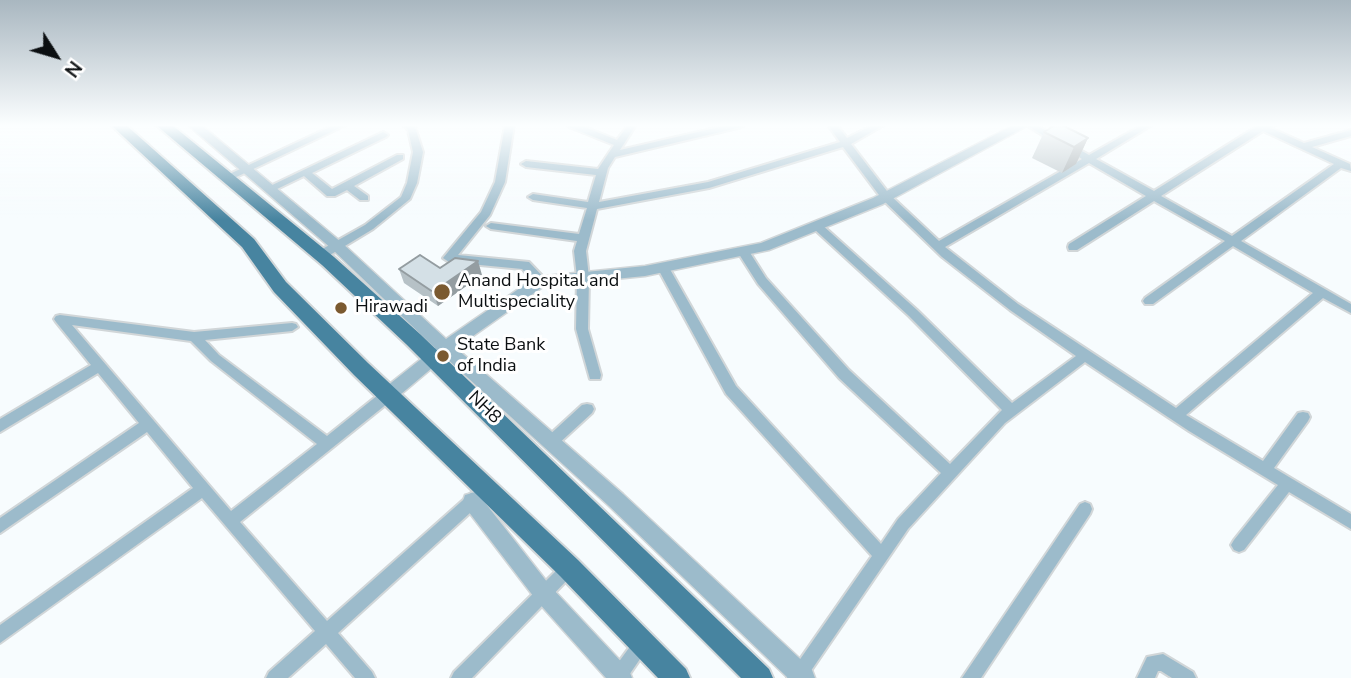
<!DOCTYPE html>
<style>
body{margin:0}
#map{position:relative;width:1351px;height:678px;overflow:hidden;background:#f7fcfe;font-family:"Nunito Sans",sans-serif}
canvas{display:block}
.north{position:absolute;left:21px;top:21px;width:70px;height:70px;-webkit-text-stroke:5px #fff;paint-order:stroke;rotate:127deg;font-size:19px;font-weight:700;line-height:28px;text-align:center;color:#0b0f11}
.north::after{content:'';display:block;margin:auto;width:24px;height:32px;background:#0b0f11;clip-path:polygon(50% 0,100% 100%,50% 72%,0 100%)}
</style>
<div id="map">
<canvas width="1351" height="678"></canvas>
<div class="north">N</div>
</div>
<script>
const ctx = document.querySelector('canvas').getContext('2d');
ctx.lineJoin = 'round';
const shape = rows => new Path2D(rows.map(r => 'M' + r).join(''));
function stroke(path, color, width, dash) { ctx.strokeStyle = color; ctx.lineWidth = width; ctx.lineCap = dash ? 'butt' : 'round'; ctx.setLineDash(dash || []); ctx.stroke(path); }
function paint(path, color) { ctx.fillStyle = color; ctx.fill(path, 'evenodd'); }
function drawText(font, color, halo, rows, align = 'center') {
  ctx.font = font + ' "Nunito Sans",sans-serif'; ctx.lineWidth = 6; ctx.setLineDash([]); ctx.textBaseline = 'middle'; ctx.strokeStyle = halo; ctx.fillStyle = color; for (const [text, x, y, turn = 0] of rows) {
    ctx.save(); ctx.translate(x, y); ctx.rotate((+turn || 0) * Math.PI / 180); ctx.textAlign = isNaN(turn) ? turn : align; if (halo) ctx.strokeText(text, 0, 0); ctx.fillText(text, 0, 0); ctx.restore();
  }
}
const minor = shape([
 [334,125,346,125,230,180,222,180,221,178,334,125],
 [403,125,413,125,415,127,423,152,417,183,410,199,373,229,325,258,317,258,315,255,317,252,365,225,401,197,407,183,413,152,408,130,403,125],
 [505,125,514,125,505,182,490,215,458,255,529,262,547,281,541,285,537,284,522,269,449,262,443,258,481,212,495,182,505,125],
 [568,125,580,125,617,140,628,125,636,125,620,150,728,125,744,125,742,127,615,157,608,168,599,202,708,182,840,142,828,125,837,125,847,138,873,125,884,125,851,144,890,195,939,241,1082,159,1026,125,1036,125,1089,155,1142,125,1152,125,1096,159,1154,191,1259,125,1275,125,1271,128,1304,143,1351,130,1351,136,1312,147,1350,164,1351,171,1341,168,1241,241,1351,304,1351,313,1323,298,1186,415,1263,461,1298,413,1303,412,1308,413,1310,417,1308,421,1274,468,1351,514,1351,529,1289,492,1244,550,1239,552,1234,550,1231,545,1234,540,1278,485,1189,431,1085,362,1005,423,908,529,806,678,787,678,872,556,726,394,657,267,659,264,667,264,736,386,881,544,898,519,941,473,839,378,758,284,737,251,739,248,747,248,766,278,849,370,950,464,1002,410,909,316,813,228,812,226,813,224,821,224,917,310,1012,403,1076,356,1010,310,942,257,882,199,843,147,709,188,597,209,586,251,589,277,588,329,601,375,600,379,590,379,576,329,577,277,574,251,577,241,491,229,486,226,491,223,579,234,587,208,533,200,528,197,533,194,588,202,596,175,526,167,521,164,526,161,598,169,614,145,569,127,568,125],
 [1263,131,1334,164,1232,236,1161,196,1263,131],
 [1089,163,1146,196,1069,244,1068,247,1069,250,1077,250,1154,201,1225,241,1145,298,1143,301,1145,304,1153,304,1233,246,1313,293,1176,408,1018,304,945,247,1089,163],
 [383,132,388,135,386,137,312,173,332,189,397,155,403,155,403,159,354,186,368,196,368,200,360,200,347,190,335,196,327,196,304,176,275,190,267,190,266,188,383,132],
 [60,315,194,332,292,323,296,324,298,327,292,331,205,340,219,355,327,436,383,391,388,390,393,391,395,395,393,399,240,522,327,621,471,493,476,492,481,493,483,498,481,503,338,633,372,672,375,678,355,678,326,644,288,678,266,678,269,672,315,631,202,498,0,643,0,625,193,488,147,432,0,533,0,518,139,423,98,373,0,432,0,419,91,365,56,322,54,319,56,316,60,315],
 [72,325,191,341,211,361,317,444,231,511,72,325],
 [587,404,592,405,594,409,592,413,556,446,551,448,546,446,544,442,546,438,582,405,587,404],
 [1085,502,1090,504,1092,509,1090,514,981,678,962,678,1080,504,1085,502],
 [569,561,574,563,577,568,574,573,472,678,451,678,454,672,564,563,569,561],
 [643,635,649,637,651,643,627,678,607,678,637,637,643,635],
 [1163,654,1193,672,1196,678,1172,678,1161,671,1158,671,1155,678,1137,678,1147,657,1163,654]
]);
const tertiary = shape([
 [188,125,201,125,342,243,446,339,536,277,645,266,761,243,873,198,1014,125,1029,125,883,204,769,250,645,276,544,286,456,348,623,494,812,670,815,678,788,678,609,506,445,357,394,400,388,402,382,400,380,395,382,390,435,348,332,249,188,125],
 [472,493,479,495,551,587,629,670,632,678,606,678,537,601,465,507,463,501,465,495,472,493]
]);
const primary = shape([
 [111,125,126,125,254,239,286,282,368,363,578,560,686,669,690,678,658,678,560,576,354,375,274,292,242,247,111,125],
 [156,125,172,125,334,257,420,334,769,669,773,678,741,678,406,344,322,265,156,125]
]);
const wall = shape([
 [1044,132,1088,138,1076,164,1062,173,1032,158],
 [440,268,482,275,438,306,404,283,399,269]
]);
const shadedWall = shape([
 [1088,138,1076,164,1062,173,1074,147],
 [478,261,482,275,438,306,433,292]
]);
const building = shape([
 [1055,125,1062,125,1088,138,1074,147,1044,132,1055,125],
 [420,255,440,268,455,258,478,261,433,292,399,269,420,255]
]);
const markers = [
 [442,292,9,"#7b5a30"],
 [341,308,7,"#7b5a30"],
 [443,356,7,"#7b5a30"]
];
const poiNames = [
 ["Anand Hospital and",458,282],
 ["Multispeciality",458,303],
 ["Hirawadi",355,308],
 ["State Bank",457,346],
 ["of India",457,367]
];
const streetNames = [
 ["NH8",484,408,44]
];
stroke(minor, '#d1d6d8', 4);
stroke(tertiary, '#d1d6d8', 3);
stroke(primary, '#d1d6d8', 4);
paint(minor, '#9cbbcb');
paint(tertiary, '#9cbbcb');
paint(primary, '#4784a0');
paint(wall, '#b6c1c6');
paint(shadedWall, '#949da1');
paint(building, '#d4e0e6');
stroke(building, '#949da1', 2);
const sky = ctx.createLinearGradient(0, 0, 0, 220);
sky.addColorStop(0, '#a9b7c0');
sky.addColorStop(0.57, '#fbfeff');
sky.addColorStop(1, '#fbfeff00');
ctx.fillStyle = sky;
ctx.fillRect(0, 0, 1351, 220);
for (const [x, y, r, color] of markers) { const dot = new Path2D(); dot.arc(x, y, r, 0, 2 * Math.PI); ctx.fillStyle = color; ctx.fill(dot); stroke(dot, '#fff', 2.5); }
drawText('18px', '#0b0f11', '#fff', poiNames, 'left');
drawText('18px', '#0b0f11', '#fff', streetNames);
</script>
